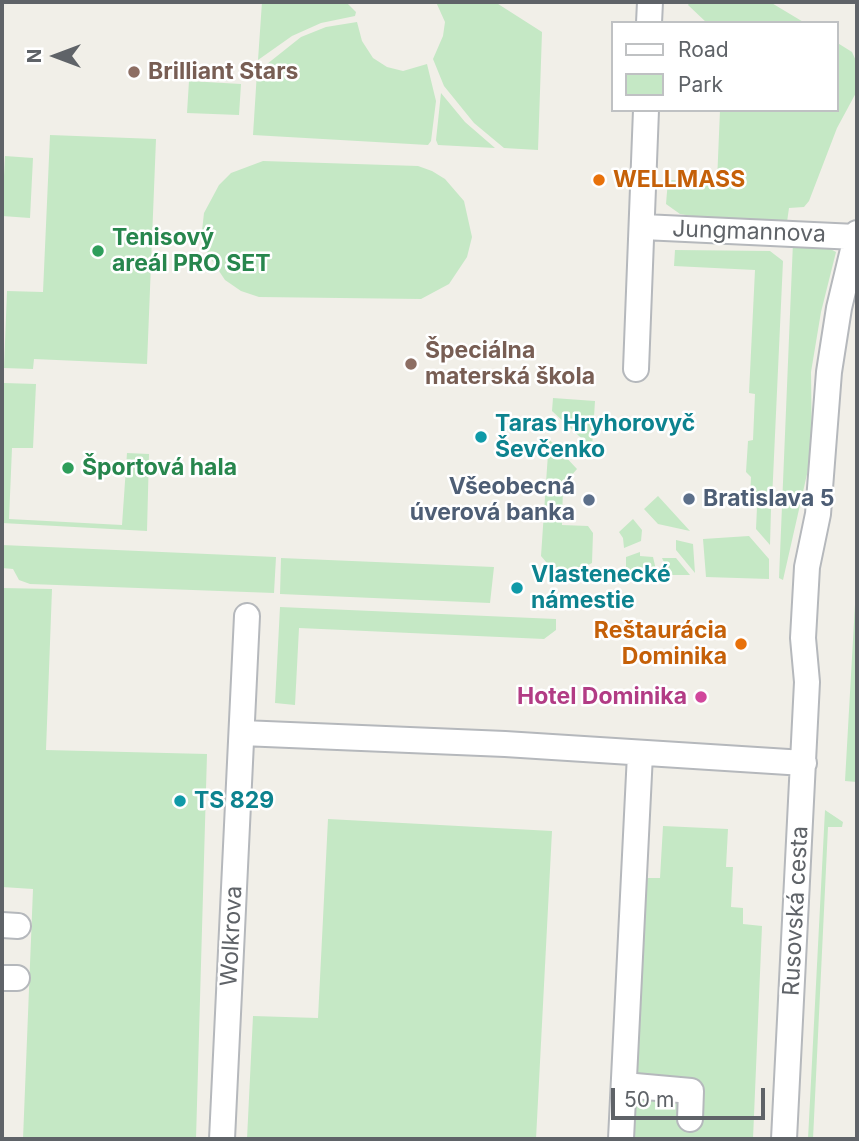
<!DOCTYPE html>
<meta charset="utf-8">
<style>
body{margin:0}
#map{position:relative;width:859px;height:1141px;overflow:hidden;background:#f1efe8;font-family:Inter,sans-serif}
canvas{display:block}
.frame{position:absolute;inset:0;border:4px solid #5f6368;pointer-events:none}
.legend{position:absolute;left:611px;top:21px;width:228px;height:91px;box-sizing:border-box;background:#fff;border:2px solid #bfc1c3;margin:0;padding:9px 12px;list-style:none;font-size:21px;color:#5f6368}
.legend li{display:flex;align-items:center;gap:14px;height:35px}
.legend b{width:35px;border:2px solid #bfc1c3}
.north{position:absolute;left:21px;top:21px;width:70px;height:70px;-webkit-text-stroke:5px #fff;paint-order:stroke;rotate:270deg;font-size:19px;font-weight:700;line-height:28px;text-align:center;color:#5f6368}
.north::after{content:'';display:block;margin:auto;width:24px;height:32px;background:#5f6368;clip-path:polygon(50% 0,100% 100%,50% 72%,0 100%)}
.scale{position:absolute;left:611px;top:1088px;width:154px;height:32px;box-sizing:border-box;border:4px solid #5f6368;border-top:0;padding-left:9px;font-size:21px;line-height:24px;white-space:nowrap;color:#5f6368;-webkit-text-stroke:5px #fff;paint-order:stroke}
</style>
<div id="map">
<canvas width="859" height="1141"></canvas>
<div class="frame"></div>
<ul class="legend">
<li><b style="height:9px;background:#fff"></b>Road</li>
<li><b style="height:19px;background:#c5e8c5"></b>Park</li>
</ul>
<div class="north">N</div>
<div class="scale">50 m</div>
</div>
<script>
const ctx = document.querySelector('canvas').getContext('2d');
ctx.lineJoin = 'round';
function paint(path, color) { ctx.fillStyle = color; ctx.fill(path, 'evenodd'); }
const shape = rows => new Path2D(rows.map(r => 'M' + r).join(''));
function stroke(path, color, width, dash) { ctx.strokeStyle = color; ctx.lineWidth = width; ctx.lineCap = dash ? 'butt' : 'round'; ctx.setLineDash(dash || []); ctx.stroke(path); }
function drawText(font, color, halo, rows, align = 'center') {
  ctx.font = font + ' Inter,sans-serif'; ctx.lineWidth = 5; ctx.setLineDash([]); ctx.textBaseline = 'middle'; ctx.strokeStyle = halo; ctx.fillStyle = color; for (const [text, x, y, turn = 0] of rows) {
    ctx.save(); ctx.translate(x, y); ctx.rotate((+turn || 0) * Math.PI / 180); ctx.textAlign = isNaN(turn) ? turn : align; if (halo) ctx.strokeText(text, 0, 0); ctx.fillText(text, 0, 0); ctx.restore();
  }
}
const green = shape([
 [262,2,346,2,356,12,355,16,321,23,292,36,258,60],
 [436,2,495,2,542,32,538,150,504,148,474,123,444,86,433,59,443,36,445,22],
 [690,2,770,2,805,23,707,23,688,5],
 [357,22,362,41,373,58,387,67,403,71,427,64,436,101,431,141,428,145,253,135,257,72,301,37,326,27],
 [836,42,852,52,857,63,857,91,837,128,809,201,804,207,789,208,787,222,692,216,680,214,666,204,668,180,717,182,720,110,836,110],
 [189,81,241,84,239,115,187,113],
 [441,93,465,122,495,148,438,145,436,140],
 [50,135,156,139,147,364,34,359,33,369,4,368,7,291,43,292],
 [5,156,33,158,30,218,2,216],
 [263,161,418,166,432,171,445,179,464,201,472,237,467,257,449,284,421,299,259,297,241,291,225,280,207,253,202,231,204,213,219,185,231,173],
 [793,242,821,244,836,252,821,312,811,372,812,452,783,580,779,578],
 [675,250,770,251,783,261,772,500,750,499,751,477,746,472,748,441,753,440,755,394,749,393,755,270,674,266],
 [4,383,36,384,33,448,12,448,9,519,122,525,127,453,149,454,147,531,2,523],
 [553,398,595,401,592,448,552,411],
 [549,439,577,469,563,485,562,525,588,526,593,533,592,563,578,570,552,569,541,556],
 [658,496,690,531,658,524,644,509],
 [757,507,771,509,770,545,756,529],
 [633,519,642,530,641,541,624,548,623,538,619,532],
 [749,536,769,559,769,579,706,577,703,539],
 [676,540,693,544,695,573,676,550],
 [2,545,276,557,274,593,30,584,19,580,13,569,2,568],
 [640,552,640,556,653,557,657,574,626,573,626,557],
 [281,558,494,567,490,603,280,594],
 [662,558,676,558,690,575,670,575],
 [857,569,857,782,845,781],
 [2,588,52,589,46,750,207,754,196,1139,23,1139,33,889,2,887],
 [280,607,556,619,556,630,544,639,299,628,295,705,275,703],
 [825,810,843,822,842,827,828,827,813,1139,808,1139],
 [328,819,552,831,536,1139,247,1139,253,1016,318,1018],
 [663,826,728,829,726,867,733,867,731,907,743,908,743,924,762,926,753,1139,631,1139,644,878,660,878]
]);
const minor = shape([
 [649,23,650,2],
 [643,227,856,237],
 [636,369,646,110],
 [242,733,505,744,804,763],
 [2,925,18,926],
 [2,978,17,978],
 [624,1085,691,1091,690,1119],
 [222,1139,247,616],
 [621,1139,640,754],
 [784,1139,807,682,803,638,807,567,818,514,829,372,839,308,857,233]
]);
const markers = [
 [134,72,7,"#8d6e63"],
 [599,180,7,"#e8710a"],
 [98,251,7,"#2e9e5b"],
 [411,364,7,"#8d6e63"],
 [481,437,7,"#0f9aa8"],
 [68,468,7,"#2e9e5b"],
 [689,499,7,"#5c6f8a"],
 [589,500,7,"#5c6f8a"],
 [517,588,7,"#0f9aa8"],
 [741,644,7,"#e8710a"],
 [701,697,7,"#d1479c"],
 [180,801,7,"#0f9aa8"]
];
const educationNames = [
 ["Brilliant Stars",148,72],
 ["Špeciálna",425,351],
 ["materská škola",425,377]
];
const foodNames = [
 ["WELLMASS",613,180],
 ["Reštaurácia",727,631,"right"],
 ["Dominika",727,657,"right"]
];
const streetNames = [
 ["Jungmannova",749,232,2],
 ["Rusovská cesta",796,911,-87],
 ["Wolkrova",232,936,-87]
];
const leisureNames = [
 ["Tenisový",112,238],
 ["areál PRO SET",112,264],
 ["Športová hala",82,468]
];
const cultureNames = [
 ["Taras Hryhorovyč",495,424],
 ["Ševčenko",495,450],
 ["Vlastenecké",531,575],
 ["námestie",531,601],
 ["TS 829",194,801]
];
const serviceNames = [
 ["Všeobecná",575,487],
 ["úverová banka",575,513],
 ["Bratislava 5",703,499,"left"]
];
const hotelNames = [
 ["Hotel Dominika",687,697]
];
paint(green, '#c5e8c5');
stroke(minor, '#b5b8bc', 28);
stroke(minor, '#fff', 24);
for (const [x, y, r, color] of markers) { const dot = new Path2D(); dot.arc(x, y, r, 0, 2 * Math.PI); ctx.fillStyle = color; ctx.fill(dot); stroke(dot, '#fff', 2.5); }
drawText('bold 23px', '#785e54', '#fff', educationNames, 'left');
drawText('bold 23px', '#c56008', '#fff', foodNames, 'left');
drawText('23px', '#5f6368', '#fff', streetNames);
drawText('bold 23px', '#27864d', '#fff', leisureNames, 'left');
drawText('bold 23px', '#0d838f', '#fff', cultureNames, 'left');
drawText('bold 23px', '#4e5e75', '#fff', serviceNames, 'right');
drawText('bold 23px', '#b23c85', '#fff', hotelNames, 'right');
</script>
